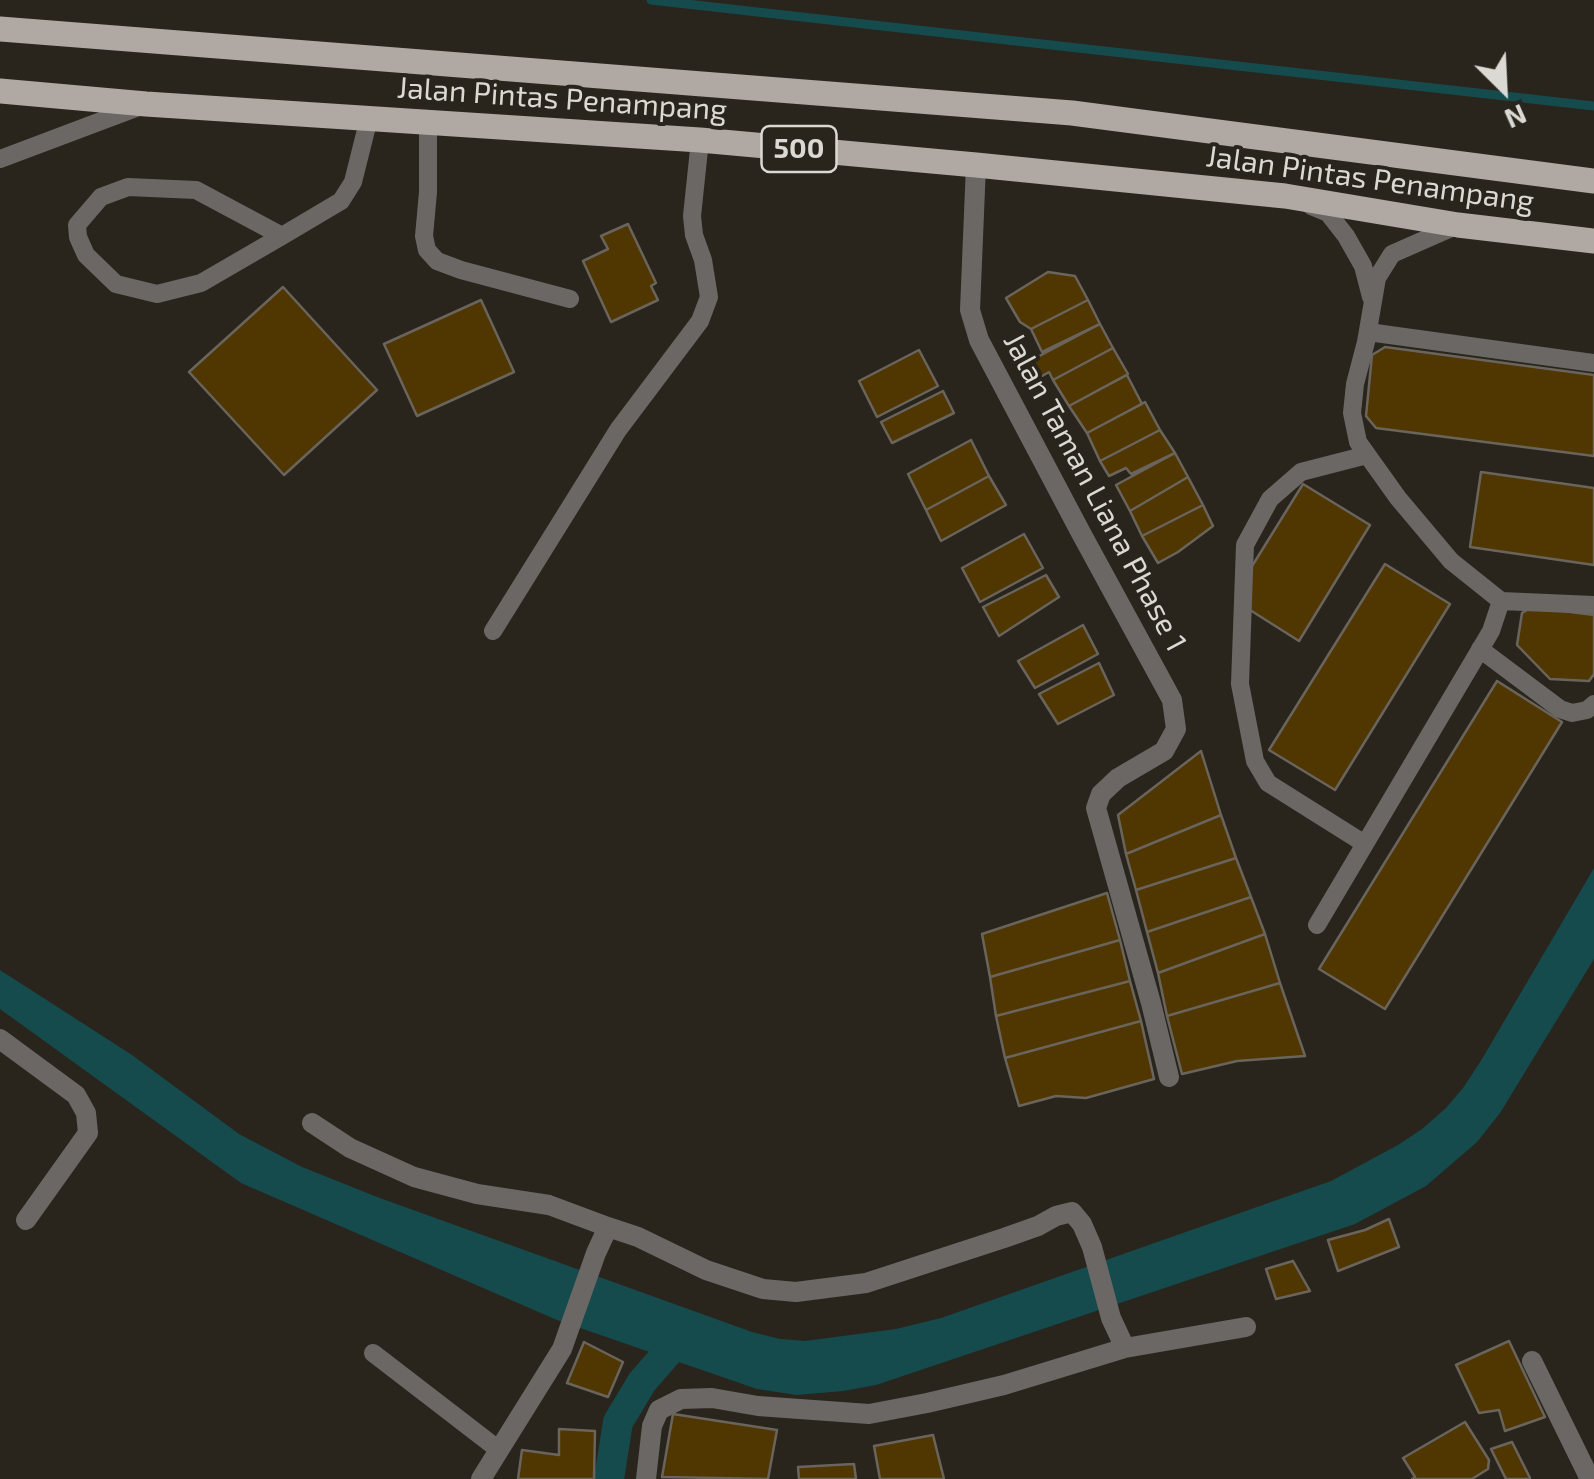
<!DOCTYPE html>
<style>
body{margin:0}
#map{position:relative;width:1594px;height:1479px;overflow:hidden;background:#29251d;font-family:"Exo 2",sans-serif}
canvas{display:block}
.north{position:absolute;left:1454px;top:40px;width:100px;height:100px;-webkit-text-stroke:8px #29251d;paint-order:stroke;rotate:156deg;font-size:28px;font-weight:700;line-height:40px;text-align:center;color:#dbd9d3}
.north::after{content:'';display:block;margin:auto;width:35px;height:45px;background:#dbd9d3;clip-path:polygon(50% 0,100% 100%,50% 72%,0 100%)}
</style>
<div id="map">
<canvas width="1594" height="1479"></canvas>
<div class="north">N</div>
</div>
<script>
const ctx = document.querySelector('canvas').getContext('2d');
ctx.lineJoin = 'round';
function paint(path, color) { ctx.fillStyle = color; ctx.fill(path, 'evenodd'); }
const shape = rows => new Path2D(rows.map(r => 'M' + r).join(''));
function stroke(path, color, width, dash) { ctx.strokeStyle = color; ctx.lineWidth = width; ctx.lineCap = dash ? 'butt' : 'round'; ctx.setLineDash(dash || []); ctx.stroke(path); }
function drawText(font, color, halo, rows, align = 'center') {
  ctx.font = font + ' "Exo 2",sans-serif'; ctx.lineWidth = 8; ctx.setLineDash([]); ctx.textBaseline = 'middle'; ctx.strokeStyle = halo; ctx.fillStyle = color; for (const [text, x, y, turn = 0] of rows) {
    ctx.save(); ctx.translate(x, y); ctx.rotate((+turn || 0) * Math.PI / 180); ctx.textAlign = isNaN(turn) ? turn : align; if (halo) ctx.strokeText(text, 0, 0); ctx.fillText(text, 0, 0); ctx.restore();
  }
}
const water = shape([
 [1594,868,1594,959,1500,1113,1477,1142,1426,1186,1355,1224,876,1385,843,1391,797,1395,757,1389,557,1320,241,1183,0,1009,0,970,132,1055,239,1134,302,1167,377,1197,752,1332,780,1339,805,1341,896,1329,941,1318,1331,1181,1398,1145,1422,1129,1446,1108,1463,1088,1482,1059]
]);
const stream = shape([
 [651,0,1594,106]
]);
const canal = shape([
 [609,1479,618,1422,642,1382,682,1336]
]);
const building = shape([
 [628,224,656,283,651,286,658,300,611,322,583,261,608,249,601,236,628,224],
 [1048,272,1075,276,1088,300,1031,329,1020,322,1006,298,1048,272],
 [283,287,377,390,284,475,189,372,283,287],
 [481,300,514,372,417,416,384,344,481,300],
 [1088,300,1100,324,1042,352,1031,329,1088,300],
 [1100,324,1113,348,1053,380,1049,372,1037,379,1028,362,1100,324],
 [1385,347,1594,375,1594,456,1376,428,1366,416,1372,355,1385,347],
 [1113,348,1128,374,1069,406,1053,380,1113,348],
 [919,350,938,386,877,417,859,381,919,350],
 [1127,375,1142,404,1087,433,1069,406,1127,375],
 [943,391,954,413,892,443,881,422,943,391],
 [1145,402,1160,430,1100,461,1087,433,1145,402],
 [1160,430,1175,453,1131,474,1126,468,1109,476,1100,461,1160,430],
 [971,440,989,476,926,510,908,474,971,440],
 [1175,453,1188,477,1130,511,1116,485,1175,453],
 [1481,472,1594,488,1594,565,1470,547,1481,472],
 [989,476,1006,505,941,541,926,510,989,476],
 [1188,477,1203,505,1142,536,1130,511,1188,477],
 [1303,484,1370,525,1299,641,1250,610,1249,571,1303,484],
 [1203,505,1213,526,1178,552,1158,563,1142,536,1203,505],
 [1024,534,1043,568,980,602,962,568,1024,534],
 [1385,564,1450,604,1335,790,1269,750,1385,564],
 [1046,575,1059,597,999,636,983,607,1046,575],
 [1532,607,1594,615,1594,674,1589,681,1550,679,1517,645,1522,613,1532,607],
 [1083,625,1098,654,1035,688,1018,661,1083,625],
 [1099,663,1114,695,1058,724,1039,694,1099,663],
 [1497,681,1562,722,1385,1009,1319,969,1497,681],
 [1201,751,1221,815,1126,854,1118,815,1201,751],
 [1221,815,1236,858,1136,890,1126,854,1221,815],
 [1236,858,1251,897,1147,932,1136,890,1236,858],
 [1107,893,1120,940,990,977,982,934,1107,893],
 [1251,897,1265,934,1158,973,1147,932,1251,897],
 [1265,934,1280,983,1167,1016,1158,973,1265,934],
 [1120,940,1130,981,996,1016,990,977,1120,940],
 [1130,981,1141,1021,1005,1058,996,1016,1130,981],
 [1280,983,1305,1056,1237,1061,1182,1074,1167,1016,1280,983],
 [1141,1021,1154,1079,1086,1098,1056,1096,1019,1106,1005,1058,1141,1021],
 [1389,1219,1399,1247,1338,1271,1328,1240,1365,1230,1389,1219],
 [1293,1261,1310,1291,1276,1299,1266,1269,1293,1261],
 [1509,1341,1545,1417,1505,1431,1499,1410,1479,1413,1456,1365,1509,1341],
 [584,1342,623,1362,608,1397,567,1383,584,1342],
 [673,1414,777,1430,768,1479,662,1477,673,1414],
 [1465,1422,1489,1460,1488,1469,1472,1479,1412,1479,1415,1477,1403,1458,1465,1422],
 [559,1429,595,1431,594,1479,518,1479,522,1450,559,1455,559,1429],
 [933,1435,944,1479,880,1479,874,1446,933,1435],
 [1512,1442,1530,1478,1529,1479,1506,1479,1491,1449,1512,1442],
 [854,1464,856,1479,799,1479,798,1467,854,1464]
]);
const service = shape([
 [428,122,428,192,424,236,427,250,437,261,461,270,570,299],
 [0,159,141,106],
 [1311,206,1328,213,1346,236,1363,266,1371,297],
 [1458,225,1392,254,1377,278,1366,342,1355,384,1352,413,1358,442,1398,498,1451,561,1501,601,1594,605],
 [282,236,196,190,128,187,101,197,77,225,78,237,86,255,116,284,157,294,201,283,282,236,341,201,353,182,369,118],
 [1368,332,1594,363],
 [493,631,618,430,700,321,709,297,703,260,694,235,692,216,700,140],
 [1480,649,1560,709,1572,713,1587,710,1594,704],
 [1365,844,1268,783,1255,761,1240,684,1245,545,1270,499,1301,472,1367,455],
 [1317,925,1491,631,1501,601],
 [373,1353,499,1450]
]);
const minor = shape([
 [976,165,970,310,979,340,1081,533,1172,700,1176,729,1164,751,1118,778,1101,794,1096,808,1151,1003,1169,1077],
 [0,1039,76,1095,86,1113,88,1133,26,1220],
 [312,1123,350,1148,414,1177,477,1194,549,1205,608,1227],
 [1532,1361,1590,1479],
 [481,1479,562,1349,596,1253,608,1227,638,1237,706,1270,763,1289,796,1292,866,1283,1004,1238,1038,1226,1056,1216,1072,1212,1082,1224,1092,1247,1111,1318,1125,1348],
 [646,1479,652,1426,659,1410,681,1399,712,1398,758,1406,869,1414,927,1403,1004,1385,1125,1348,1246,1327]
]);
const primary = shape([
 [0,29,1072,113,1594,181],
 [0,91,146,104,700,140,976,165,1285,196,1458,225,1594,241]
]);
const shields = [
 [799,149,75]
];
const shieldNames = [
 ["500",799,149]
];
const streetNames = [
 ["Jalan Pintas Penampang",562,99,4],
 ["Jalan Pintas Penampang",1370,179,8],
 ["Jalan Taman Liana Phase 1",1095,492,62]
];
paint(water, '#154b4d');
stroke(stream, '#154b4d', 9);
stroke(canal, '#154b4d', 30);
paint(building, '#503600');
stroke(building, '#6a655c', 2.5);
stroke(service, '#6b6764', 18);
stroke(minor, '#6b6764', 20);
stroke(primary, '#b0a8a2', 25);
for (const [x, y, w] of shields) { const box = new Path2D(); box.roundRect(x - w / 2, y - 23, w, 46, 8); ctx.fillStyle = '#29251d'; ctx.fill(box); stroke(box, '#dbd9d3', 2.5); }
drawText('bold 28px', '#dbd9d3', null, shieldNames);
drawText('30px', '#dbd9d3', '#29251d', streetNames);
</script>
